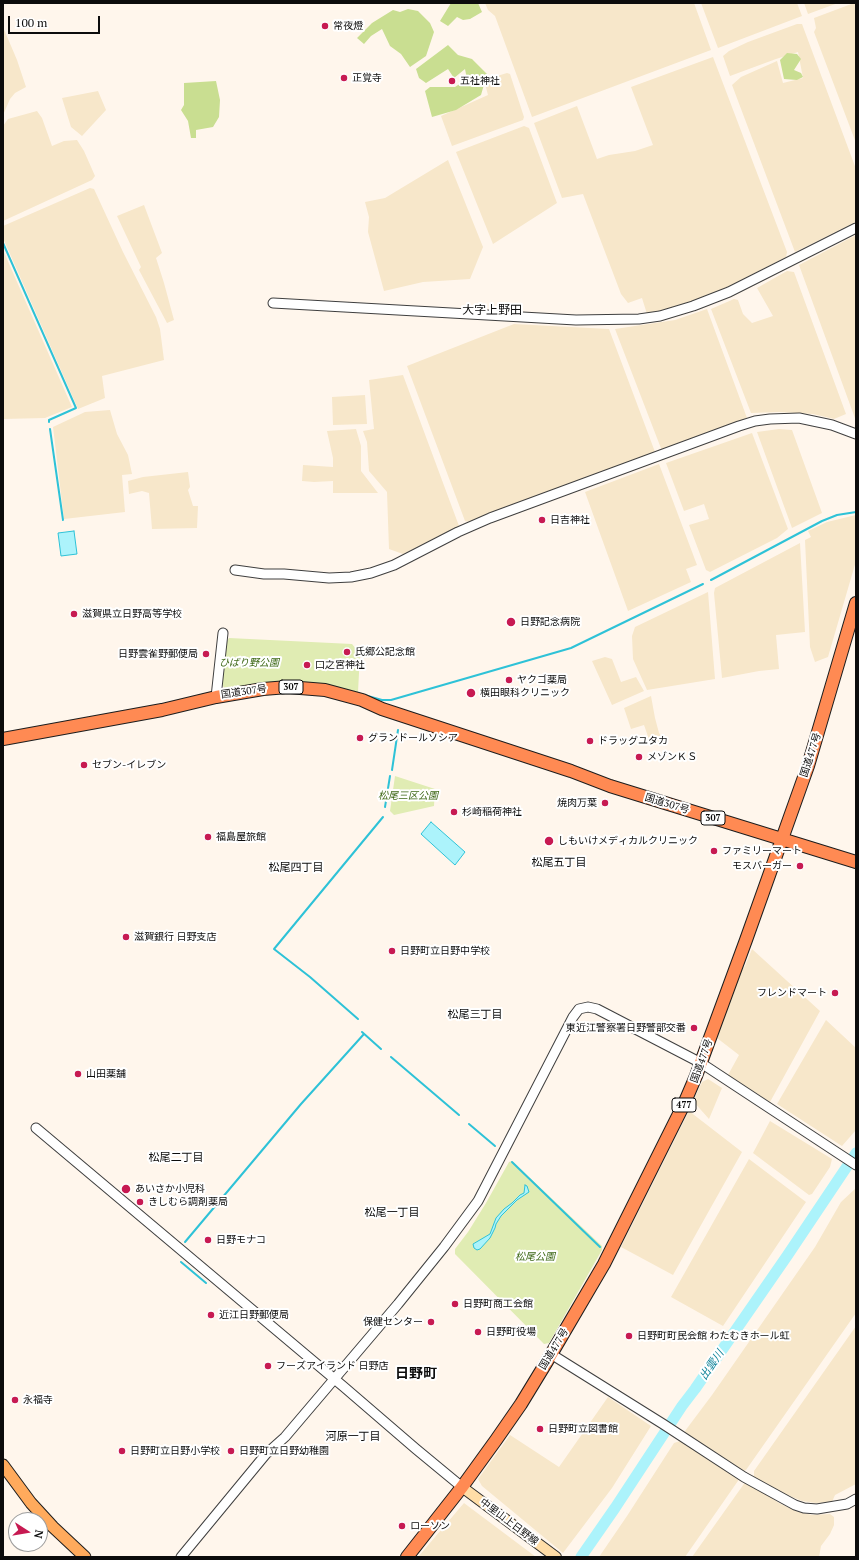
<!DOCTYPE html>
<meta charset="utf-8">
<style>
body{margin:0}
#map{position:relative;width:859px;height:1560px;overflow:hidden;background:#fff6ec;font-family:"PT Serif",serif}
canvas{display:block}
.frame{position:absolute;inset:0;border:4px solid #0c0c0c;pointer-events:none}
.north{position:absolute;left:8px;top:1512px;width:40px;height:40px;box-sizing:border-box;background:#fff;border:1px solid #9e9e9e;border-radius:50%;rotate:102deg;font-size:11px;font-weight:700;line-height:16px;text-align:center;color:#0c0c0c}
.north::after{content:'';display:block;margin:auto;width:14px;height:18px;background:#c71a52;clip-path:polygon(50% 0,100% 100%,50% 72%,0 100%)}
.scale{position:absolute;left:8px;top:16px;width:92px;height:18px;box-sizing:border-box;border:2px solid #0c0c0c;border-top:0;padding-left:5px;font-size:12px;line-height:14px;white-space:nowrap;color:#0c0c0c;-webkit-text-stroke:3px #fff;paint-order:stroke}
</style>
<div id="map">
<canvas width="859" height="1560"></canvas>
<div class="frame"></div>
<div class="north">N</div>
<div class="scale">100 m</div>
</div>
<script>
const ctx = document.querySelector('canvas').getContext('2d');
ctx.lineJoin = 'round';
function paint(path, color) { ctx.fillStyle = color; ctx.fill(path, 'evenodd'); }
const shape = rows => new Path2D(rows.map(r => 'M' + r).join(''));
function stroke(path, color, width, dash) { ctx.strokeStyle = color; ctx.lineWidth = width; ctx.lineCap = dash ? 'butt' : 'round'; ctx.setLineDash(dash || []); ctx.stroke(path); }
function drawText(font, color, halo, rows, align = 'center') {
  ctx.font = font + ' "PT Serif","Noto Sans JP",serif'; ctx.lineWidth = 4; ctx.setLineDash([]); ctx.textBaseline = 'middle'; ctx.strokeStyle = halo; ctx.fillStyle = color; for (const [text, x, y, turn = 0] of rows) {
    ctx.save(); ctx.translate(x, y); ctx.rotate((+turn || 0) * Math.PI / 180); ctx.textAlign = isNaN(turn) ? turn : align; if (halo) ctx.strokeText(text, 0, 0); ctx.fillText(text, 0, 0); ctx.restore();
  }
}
const farmland = shape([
 [485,3,694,3,711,50,532,117,495,16,488,10],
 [701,3,797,3,802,16,718,48],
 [804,3,838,3,808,14],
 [854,3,856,3,856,143,814,32,816,28,814,18],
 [797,24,802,24,856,169,856,222,795,252,732,85,741,77,777,61,783,83,803,78,798,52,776,59,730,76,723,56,729,51,748,42],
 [3,27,17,60,26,87,15,93,10,99,3,115],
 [713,57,787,252,786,257,712,295,669,310,647,314,642,298,628,303,621,294,583,194,562,198,534,123,577,106,597,159,609,155,635,151,653,145,631,87],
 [507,73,510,74,524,117,523,120,452,146,441,116,488,95,484,80],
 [98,91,106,110,82,136,71,127,62,98],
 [37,111,42,118,52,146,64,141,77,140,84,151,95,176,92,180,3,221,3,126,8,119],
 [524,126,529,128,557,203,493,244,456,152],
 [448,160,483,247,470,279,423,282,384,291,368,232,369,217,365,202,385,198],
 [90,188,94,189,123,252,156,317,160,329,164,360,102,376,105,398,78,409,3,238,3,226],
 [144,205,162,253,156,258,164,283,174,320,167,323,139,270,141,267,117,216],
 [856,235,856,421,799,265],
 [3,250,72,407,45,418,3,419],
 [787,271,794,272,846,414,834,419,813,414,779,412,751,413,711,309,734,299,738,300,743,314,752,323,773,316,757,288],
 [707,309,747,418,662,451,615,329,675,320],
 [514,324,609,329,655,452,470,522,465,521,407,366],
 [403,375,459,526,403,554,389,549,387,492,369,471,367,442,363,431,374,429,369,380],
 [365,395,367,424,333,425,332,397],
 [110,410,117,434,128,455,132,474,122,475,125,512,64,519,53,427,85,412],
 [356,429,361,446,361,471,378,493,333,493,333,481,314,482,302,481,303,465,333,467,333,458,327,431],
 [779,429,792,430,822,513,792,528,757,432],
 [752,433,788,529,777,538,710,572,706,570,689,525,709,519,704,504,684,511,666,463],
 [659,464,697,565,686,569,691,582,628,611,585,492],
 [188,472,190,487,188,490,193,506,198,506,197,528,152,529,149,493,142,491,129,494,128,481,143,477],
 [856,515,856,561,828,657,815,662,810,647,805,540,811,537,808,531,827,522],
 [800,543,805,632,776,635,779,669,759,671,722,678,714,593,715,588],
 [708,592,715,679,647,690,633,659,632,636,635,627],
 [605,657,612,659,621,682,636,677,644,691,612,705,592,661],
 [651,696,655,718,659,733,664,740,651,745,644,725,631,729,624,708],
 [752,949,820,1011,770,1102,728,1075,739,1055,717,1038,740,971,745,966],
 [826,1020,856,1048,856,1130,842,1146,777,1104],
 [708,1079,722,1088,709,1119,693,1101,702,1082],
 [689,1111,742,1152,673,1275,621,1247],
 [770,1121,832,1159,830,1167,812,1194,809,1195,753,1153],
 [749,1159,806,1202,723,1326,671,1297],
 [856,1188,856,1313,746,1470,743,1471,685,1434,685,1431,712,1395,815,1247,841,1202],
 [856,1326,856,1484,835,1495,832,1502,816,1503,802,1501,785,1494,754,1477,754,1471],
 [608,1397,651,1426,612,1488,563,1553,482,1486,478,1479,510,1435,559,1467],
 [680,1441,740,1478,685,1557,599,1557,627,1516,674,1443],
 [746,1481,779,1503,796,1511,812,1515,830,1514,834,1517,834,1525,830,1534,821,1546,819,1557,692,1557],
 [464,1503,536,1557,418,1557]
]);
const green = shape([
 [229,638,352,644,360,654,358,692,327,685,229,689,224,688,220,680,226,643],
 [395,776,435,789,434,806,394,815,390,811],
 [512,1161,602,1246,602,1250,549,1343,544,1344,455,1254,455,1249,468,1232,486,1203,509,1162]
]);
const forest = shape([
 [451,3,478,3,482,12,470,19,463,20,457,17,448,26,440,21],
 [408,9,418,11,430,23,434,32,426,56,410,67,401,54,390,46,382,29,371,36,364,44,357,38,372,23,393,10,400,12],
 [448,45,458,55,472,59,487,74,481,95,456,110,432,117,425,91,430,87,455,87,467,79,465,69,454,78,448,69,426,83,419,78,416,69],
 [787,53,797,54,801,59,794,70,801,73,803,77,797,80,784,79,780,60],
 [216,81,220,100,219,117,213,127,196,130,196,138,191,138,188,121,181,110,184,105,184,83]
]);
const water = shape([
 [74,531,77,554,61,556,58,533,74,531],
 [431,822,465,852,455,865,421,834,431,822],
 [525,1185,527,1186,529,1192,517,1200,501,1216,496,1224,495,1228,490,1238,480,1249,477,1250,474,1248,473,1244,490,1234,496,1218,504,1209,512,1203,520,1195,524,1193,525,1185]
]);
const stream = shape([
 [3,243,76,408,49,420,49,422],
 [50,429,63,520],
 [711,580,822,521,837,515,856,512],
 [357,693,382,700,391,700,571,648,703,584],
 [392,770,398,730],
 [385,807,390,776],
 [358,1019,310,977,274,949,383,817],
 [362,1032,381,1049],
 [391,1057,459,1115],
 [469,1124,495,1146],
 [512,1162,600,1247],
 [185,1242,301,1104,364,1034],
 [181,1262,206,1283]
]);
const river = shape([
 [581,1557,615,1508,682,1406,695,1389,787,1256,856,1153]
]);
const tertiary = shape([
 [273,303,576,320,639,319,660,316,693,306,729,292,856,228],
 [235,570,264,574,284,574,329,578,351,577,371,573,394,565,458,532,490,518,739,426,755,421,770,419,799,418,832,425,856,434],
 [216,697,223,633],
 [36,1128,344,1387,416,1449,462,1487],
 [551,1354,663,1424,744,1477,795,1505,804,1508,817,1509,847,1504,856,1499],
 [181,1557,266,1454,285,1437,398,1304,444,1247,478,1201,573,1017,579,1009,588,1007,597,1009,701,1063,856,1165]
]);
const secondary = shape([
 [462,1487,556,1557]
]);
const primary = shape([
 [3,1465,31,1503,53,1527,85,1557]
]);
const trunk = shape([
 [3,739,162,710,216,697,263,689,288,687,325,690,362,700,382,709,571,771,610,786,856,862],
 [407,1557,462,1487,496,1440,521,1404,546,1363,604,1264,684,1104,696,1076,746,940,808,766,856,603]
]);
const markers = [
 [325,26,4,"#c71a52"],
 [344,78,4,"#c71a52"],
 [452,81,4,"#c71a52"],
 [542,520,4,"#c71a52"],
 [74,614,4,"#c71a52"],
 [511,622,5,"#c71a52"],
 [347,652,4,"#c71a52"],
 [206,654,4,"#c71a52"],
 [307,665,4,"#c71a52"],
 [509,680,4,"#c71a52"],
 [471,693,5,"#c71a52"],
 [360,738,4,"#c71a52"],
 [590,741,4,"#c71a52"],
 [639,757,4,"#c71a52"],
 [84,765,4,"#c71a52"],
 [605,803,4,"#c71a52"],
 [454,812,4,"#c71a52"],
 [208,837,4,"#c71a52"],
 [549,841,5,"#c71a52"],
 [714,851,4,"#c71a52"],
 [800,866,4,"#c71a52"],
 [126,937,4,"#c71a52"],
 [392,951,4,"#c71a52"],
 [835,993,4,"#c71a52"],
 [694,1028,4,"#c71a52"],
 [78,1074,4,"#c71a52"],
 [126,1189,5,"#c71a52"],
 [140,1202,4,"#c71a52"],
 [208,1240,4,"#c71a52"],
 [455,1304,4,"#c71a52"],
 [211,1315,4,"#c71a52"],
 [431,1322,4,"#c71a52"],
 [478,1332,4,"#c71a52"],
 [629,1336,4,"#c71a52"],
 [268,1366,4,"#c71a52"],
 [15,1400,4,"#c71a52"],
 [540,1429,4,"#c71a52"],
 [122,1451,4,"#c71a52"],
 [231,1451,4,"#c71a52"],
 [402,1526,4,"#c71a52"]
];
const shields = [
 [291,687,24],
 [713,818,24],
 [684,1105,24]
];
const shieldNames = [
 ["307",291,687],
 ["307",713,818],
 ["477",684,1105]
];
const poiNames = [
 ["常夜燈",333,26],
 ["正覚寺",352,78],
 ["五社神社",460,81],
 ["日吉神社",550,520],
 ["滋賀県立日野高等学校",82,614],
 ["日野記念病院",520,622],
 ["氏郷公記念館",355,652],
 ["日野雲雀野郵便局",198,654,"right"],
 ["口之宮神社",315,665],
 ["ヤクゴ薬局",517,680],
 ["横田眼科クリニック",480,693],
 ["グランドールソシア",368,738],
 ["ドラッグユタカ",598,741],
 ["メゾンＫＳ",647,757],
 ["セブン-イレブン",92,765],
 ["焼肉万葉",597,803,"right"],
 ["杉崎稲荷神社",462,812],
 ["福島屋旅館",216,837],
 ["しもいけメディカルクリニック",558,841],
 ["ファミリーマート",722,851],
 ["モスバーガー",792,866,"right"],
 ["滋賀銀行 日野支店",134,937],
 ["日野町立日野中学校",400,951],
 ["フレンドマート",827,993,"right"],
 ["東近江警察署日野警部交番",686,1028,"right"],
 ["山田薬舗",86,1074],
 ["あいさか小児科",135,1189],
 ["きしむら調剤薬局",148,1202],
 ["日野モナコ",216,1240],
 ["日野町商工会館",463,1304],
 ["近江日野郵便局",219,1315],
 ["保健センター",423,1322,"right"],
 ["日野町役場",486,1332],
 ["日野町町民会館 わたむきホール虹",637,1336],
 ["フーズアイランド 日野店",276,1366],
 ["永福寺",23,1400],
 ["日野町立図書館",548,1429],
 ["日野町立日野小学校",130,1451],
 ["日野町立日野幼稚園",239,1451],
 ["ローソン",410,1526]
];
const parkNames = [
 ["ひばり野公園",249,663],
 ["松尾三区公園",408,796],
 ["松尾公園",535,1257]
];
const streetNames = [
 ["国道307号",244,692,-8],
 ["国道477号",811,755,-72],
 ["国道307号",667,804,17],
 ["国道477号",702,1061,-70],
 ["国道477号",554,1349,-59],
 ["中里山上日野線",509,1522,37]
];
const neighbourhoodNames = [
 ["松尾五丁目",559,863],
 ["松尾四丁目",296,868],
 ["松尾三丁目",475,1015],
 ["松尾二丁目",176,1158],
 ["松尾一丁目",392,1213],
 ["河原一丁目",353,1437]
];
const waterNames = [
 ["出雲川",712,1365,-56]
];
const quarterNames = [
 ["大字上野田",492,311]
];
const districtNames = [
 ["日野町",416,1374]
];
paint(farmland, '#f7e7ca');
paint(green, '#e0ecb3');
paint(forest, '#c9de91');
paint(water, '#acf3fb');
stroke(water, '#2ec2d7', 1);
stroke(stream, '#2ec2d7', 2);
stroke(river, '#acf3fb', 11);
stroke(tertiary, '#3f3f3f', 11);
stroke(secondary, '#2e2e2e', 12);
stroke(primary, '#1d1d1d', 13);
stroke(trunk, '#1d1d1d', 14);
stroke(tertiary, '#fff', 9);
stroke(secondary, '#ffdda7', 10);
stroke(primary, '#ffaa5c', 11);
stroke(trunk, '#ff8a53', 12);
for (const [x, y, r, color] of markers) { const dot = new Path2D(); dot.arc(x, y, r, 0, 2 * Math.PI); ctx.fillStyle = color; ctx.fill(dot); stroke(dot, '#fff', 1.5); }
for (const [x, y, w] of shields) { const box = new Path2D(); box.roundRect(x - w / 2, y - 7, w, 14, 3); ctx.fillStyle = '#fff'; ctx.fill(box); stroke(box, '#0c0c0c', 1); }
drawText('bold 9px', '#0c0c0c', null, shieldNames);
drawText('10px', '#0c0c0c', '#fff', poiNames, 'left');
drawText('italic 10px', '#3f6918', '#fff', parkNames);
drawText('10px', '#0c0c0c', '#fff', streetNames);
drawText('11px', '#0c0c0c', '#fff', neighbourhoodNames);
drawText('italic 11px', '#0d8298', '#fff', waterNames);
drawText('12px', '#0c0c0c', '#fff', quarterNames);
drawText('bold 14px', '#0c0c0c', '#fff', districtNames);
</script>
